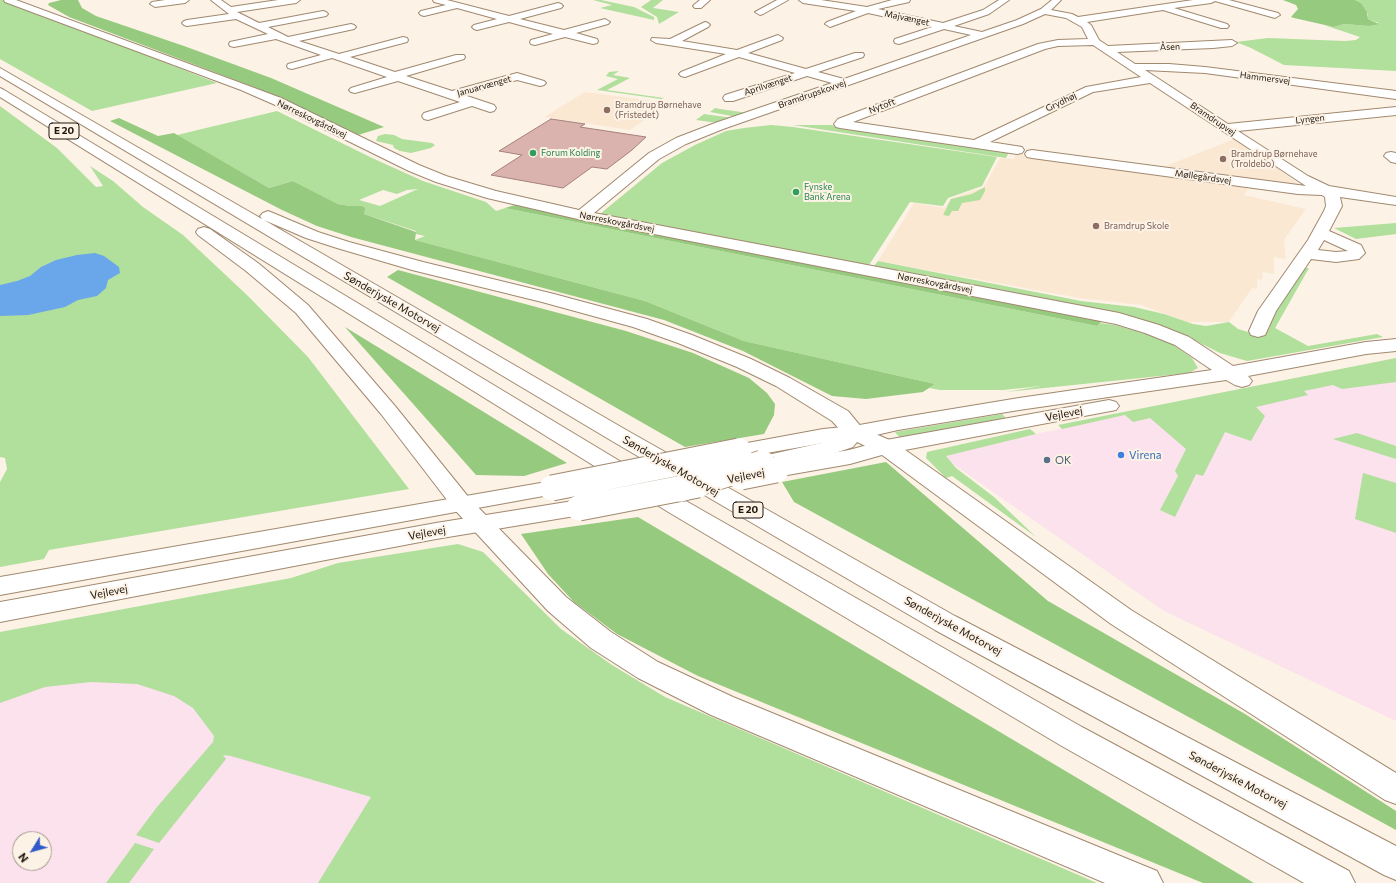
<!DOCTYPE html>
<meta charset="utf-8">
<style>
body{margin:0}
#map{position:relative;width:1396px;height:883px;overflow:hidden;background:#fcf2e6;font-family:Commissioner,sans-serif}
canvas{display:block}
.north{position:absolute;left:12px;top:831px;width:40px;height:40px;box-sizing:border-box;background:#fcf2e6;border:1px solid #a49a8f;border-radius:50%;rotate:233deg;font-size:11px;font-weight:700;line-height:16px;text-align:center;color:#20170d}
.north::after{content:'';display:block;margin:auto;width:14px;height:18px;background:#3059c9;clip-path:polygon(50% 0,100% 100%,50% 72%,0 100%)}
</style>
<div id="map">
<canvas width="1396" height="883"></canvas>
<div class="north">N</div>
</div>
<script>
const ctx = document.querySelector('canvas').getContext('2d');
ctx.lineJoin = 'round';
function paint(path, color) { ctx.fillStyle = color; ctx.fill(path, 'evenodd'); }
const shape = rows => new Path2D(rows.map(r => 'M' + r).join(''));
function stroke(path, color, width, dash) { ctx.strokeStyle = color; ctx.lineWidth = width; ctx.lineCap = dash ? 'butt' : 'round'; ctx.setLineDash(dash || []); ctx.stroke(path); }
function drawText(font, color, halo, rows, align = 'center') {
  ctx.font = font + ' Commissioner,sans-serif'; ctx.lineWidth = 4; ctx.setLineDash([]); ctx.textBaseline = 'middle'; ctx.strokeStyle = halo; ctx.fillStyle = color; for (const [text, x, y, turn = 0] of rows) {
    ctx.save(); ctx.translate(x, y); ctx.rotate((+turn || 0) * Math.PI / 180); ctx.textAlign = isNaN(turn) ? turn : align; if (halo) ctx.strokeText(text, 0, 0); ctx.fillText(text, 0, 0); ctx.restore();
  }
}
const industrial = shape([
 [1396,358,1396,721,1164,611,950,462,946,455,1036,434],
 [0,634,578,665,1057,883,0,883],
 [20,839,44,839,44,863,20,863]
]);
const built = shape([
 [585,92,669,103,630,130,544,117],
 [1234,139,1301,185,1166,166],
 [1016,154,1249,187,1244,195,1306,209,1284,240,1286,259,1274,257,1274,274,1263,272,1262,280,1257,279,1257,289,1252,288,1229,322,1187,322,1141,305,1079,298,878,261,914,203,945,208,950,199,984,187,1000,158,1014,159]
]);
const green = shape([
 [0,0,6,0,217,83,92,111,0,59],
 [593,0,601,0,634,7,654,17,654,20,600,8,612,5],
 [651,0,663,0,653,8,679,12,659,24,657,17,641,7],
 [1355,0,1396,0,1396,71,1284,65,1251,48,1236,42,1268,38,1345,41,1356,40,1360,37,1324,25,1334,27,1344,24,1369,26,1379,23,1368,19,1368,14,1361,3],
 [619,71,613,75,630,78,607,90,664,98,661,99,597,90,618,79,606,76,609,72],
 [0,106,57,148,96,187,103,186,90,166,113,181,143,207,183,235,248,296,308,357,409,489,49,550,44,559,0,567,0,482,7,469,5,458,0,457],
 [715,108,720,109,748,113,737,117,710,112],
 [277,111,372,158,423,181,486,202,496,211,505,208,1097,326,1100,323,1115,325,1149,335,1172,344,1192,358,1198,368,1189,373,1006,392,1041,386,1003,390,940,390,929,388,935,384,744,341,645,301,415,240,425,236,416,234,416,231,364,214,361,206,350,206,338,204,293,181,269,188,177,135],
 [418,189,380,206,359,200,383,190,397,194,407,190],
 [704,114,733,118,718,123,696,120],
 [771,125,793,127,997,157,982,186,948,198,943,206,910,202,869,265,600,214,662,163,695,145,726,131,744,128],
 [793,125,831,125,1009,152,1006,158],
 [385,134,394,135,402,139,432,143,435,145,431,148,411,153,400,151,394,148,393,145,376,141,378,136],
 [985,187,985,191,980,200,962,203,958,211,952,211,949,216,943,215,951,199,972,194],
 [1396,223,1396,234,1356,239,1334,228],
 [878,261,1081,301,1134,307,1164,314,1193,324,1206,326,1229,322,1238,329,1258,335,1302,268,1309,268,1275,328,1308,346,1377,334,1383,337,1247,361,1220,353,1194,340,1191,337,1160,325,1123,314,874,266],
 [1396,358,1396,382,1342,389,1333,385,1304,391,1308,395,1256,407,1265,416,1251,441,1225,432,1203,476,1196,474,1175,517,1160,510,1178,476,1175,471,1186,449,1150,418,1133,422,1125,415,1062,429,1058,425],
 [1002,414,1006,418,901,439,895,432],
 [1030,429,1036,434,946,456,956,468,994,497,1036,537,952,476,946,478,926,458,927,452],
 [1357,433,1396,446,1396,459,1333,439],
 [1363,473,1396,483,1396,533,1355,519],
 [458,544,483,552,561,629,612,665,665,697,1097,883,318,883,371,797,231,756,223,755,226,759,159,843,136,835,157,807,213,742,214,736,193,708,174,696,137,684,91,682,45,687,0,703,0,632,291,578,338,563],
 [135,843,154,849,129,883,106,883]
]);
const forest = shape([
 [61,0,78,0,82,8,96,16,184,46,271,78,384,127,358,135,259,89,69,17,48,5,49,3],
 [1283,0,1355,0,1361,3,1367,12,1368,19,1379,24,1369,26,1344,24,1334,27,1294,18,1291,17,1298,9,1296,5],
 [119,118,158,136,174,133,269,188,293,181,338,204,350,206,361,206,365,208,364,214,416,232,415,240,645,301,744,341,935,384,923,392,866,399,832,396,743,351,664,320,351,237,317,226,282,210,110,121],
 [515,205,1042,308,1103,320,1097,326,505,208],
 [398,270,626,331,693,353,749,378,767,393,775,404,774,415,764,434,685,447,387,277],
 [345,327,567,463,524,476,476,475],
 [886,462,1048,601,1245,714,1396,811,1396,830,794,502,782,482],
 [638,517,1254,883,1203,883,698,676,617,634,574,602,548,574,521,534]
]);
const water = shape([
 [95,253,104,256,119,267,120,273,108,280,106,288,97,296,78,300,65,307,28,315,0,316,0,285,17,281,30,276,41,267,56,260,77,255]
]);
const building = shape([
 [551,119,585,124,580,127,646,137,632,150,607,169,592,167,563,188,491,175,522,155,499,151,551,119]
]);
const minor = shape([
 [4,0,16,0,249,86,281,98,419,165,446,176,496,191,579,210,649,153,676,138,715,123,832,83,807,76,733,101,725,101,723,98,725,95,795,73,739,57,685,77,681,76,679,74,681,72,726,54,656,43,651,40,652,38,670,39,705,22,708,23,710,25,708,27,682,41,737,50,778,35,783,38,782,40,748,53,806,69,855,53,863,53,864,55,863,57,818,72,844,79,971,35,944,29,899,44,895,43,894,41,895,39,932,27,868,13,830,27,825,24,827,22,856,11,803,3,799,0,821,0,867,7,892,0,910,0,909,2,878,9,943,23,983,10,999,0,1009,0,989,14,954,26,982,32,1017,20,1041,9,1052,0,1061,0,1051,10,1072,14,1078,17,1193,0,1229,0,1278,13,1280,15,1275,18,1215,1,1211,3,1174,8,1227,24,1229,26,1227,28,1221,28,1163,10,1087,22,1091,25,1099,40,1108,46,1232,40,1237,43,1232,46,1213,48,1117,52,1135,64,1169,64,1205,67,1396,91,1396,99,1205,73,1145,70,1228,124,1396,107,1396,115,1238,131,1308,176,1329,186,1396,197,1396,205,1340,197,1342,206,1329,231,1361,245,1365,253,1359,259,1336,262,1311,259,1276,311,1265,335,1258,337,1251,335,1249,331,1258,311,1308,240,1324,211,1326,206,1325,197,1322,195,1298,194,1032,158,1027,157,1025,154,1027,151,1032,150,1306,186,1150,83,1093,92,990,142,1022,147,1024,150,1022,153,1017,154,840,128,836,127,834,124,838,119,1038,44,1058,40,1088,39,1082,27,1066,18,1045,14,1023,24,723,129,686,144,659,159,594,213,1119,313,1159,325,1189,337,1233,366,1366,342,1396,339,1396,351,1366,354,1248,376,1252,381,1249,385,1242,387,1235,385,1226,380,1019,410,898,430,854,440,823,443,739,458,731,456,728,451,731,446,823,429,854,426,898,418,1019,398,1212,370,1175,345,1145,333,1116,324,582,220,487,198,436,182,409,171,273,104,241,90,5,2,4,0],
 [1093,45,1141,77,1086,87,974,140,853,122,1045,49,1058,46,1093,45],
 [1324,240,1348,251,1336,252,1318,250,1324,240],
 [165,0,189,0,185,3,155,7,150,4,152,2,165,0],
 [211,0,221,0,231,7,278,0,300,0,296,3,237,12,259,23,323,11,326,12,328,14,326,16,268,27,288,37,351,24,354,25,356,27,354,29,299,41,339,54,403,37,407,38,408,40,407,42,350,57,395,72,456,55,464,55,465,57,464,59,406,76,452,91,517,73,544,81,546,83,544,85,540,86,517,80,464,95,494,105,496,108,494,111,490,112,472,106,428,120,424,119,422,116,424,113,460,102,398,81,355,93,351,92,349,90,351,88,387,77,332,58,292,69,288,68,287,66,288,64,321,55,276,39,234,47,230,46,229,44,230,42,268,34,236,19,187,26,184,25,182,23,184,21,187,20,229,14,211,0],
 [433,0,447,0,509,16,558,3,561,4,563,6,561,8,520,19,564,30,605,19,610,22,608,24,576,33,597,39,598,41,597,43,593,44,565,37,535,45,531,44,530,42,531,40,553,34,509,22,477,30,474,29,472,27,474,25,497,19,457,8,424,16,421,15,419,13,421,11,446,5,434,2,433,0],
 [700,0,710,0,701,8,695,8,693,6,695,4,700,0],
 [777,0,788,0,763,14,760,15,755,12,777,0],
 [1391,152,1396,153,1396,163,1391,162,1384,156,1386,153,1391,152],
 [1109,400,1116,402,1119,406,1116,410,889,453,850,464,776,477,768,475,765,470,768,465,776,463,849,450,886,440,1109,400],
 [552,481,560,483,564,488,560,493,0,595,0,577,552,481],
 [579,500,587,502,591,508,587,514,436,539,0,622,0,602,436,523,579,500]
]);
const highway = shape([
 [0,68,262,219,260,216,263,213,268,211,273,213,318,232,349,242,423,262,554,294,647,319,692,335,751,359,790,378,848,411,862,428,894,442,1131,610,1396,773,1396,804,1385,800,1111,624,878,452,857,442,853,447,832,454,762,470,754,468,751,463,754,458,826,442,837,437,842,432,832,421,776,386,737,367,678,343,633,327,542,302,412,270,337,248,306,238,264,220,628,431,955,616,1396,846,1396,880,1384,875,935,630,612,441,0,76,0,68],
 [0,88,4,90,686,501,1082,727,1349,871,1355,883,1304,883,1060,745,670,513,0,97,0,88],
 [204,227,210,229,258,263,308,305,395,406,470,499,566,597,611,632,658,662,733,697,1157,871,1163,883,1105,883,711,715,638,678,591,648,548,611,454,509,381,414,296,313,246,271,198,235,196,232,198,229,204,227]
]);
const minorBridge = shape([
 [741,477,776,470],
 [552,488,739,451],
 [579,508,698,485]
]);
const highwayBridge = shape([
 [680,489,762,463]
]);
const markers = [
 [607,110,4,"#8d6e63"],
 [533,153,4,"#2e9e5b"],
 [1223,159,4,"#8d6e63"],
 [796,192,4,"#2e9e5b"],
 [1096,226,4,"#8d6e63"],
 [1121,455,4,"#3f7fe0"],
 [1047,460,4,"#5c6f8a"]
];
const farStreetnames = [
 ["Majvænget",907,18,12],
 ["Åsen",1170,47,-2],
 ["Hammersvej",1265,78,7],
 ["Aprilvænget",768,85,-18],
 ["Januarvænget",484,86,-16],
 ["Bramdrupskovvej",812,94,-19],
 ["Grydhøj",1061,102,-26],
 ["Nytoft",882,106,-21],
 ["Nørreskovgårdsvej",312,119,26],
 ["Bramdrupvej",1213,119,34],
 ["Lyngen",1310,119,-6],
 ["Møllegårdsvej",1203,177,8],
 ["Nørreskovgårdsvej",617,222,11],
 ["Nørreskovgårdsvej",935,283,11]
];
const farEducationnames = [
 ["Bramdrup Børnehave",615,105],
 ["(Fristedet)",615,115],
 ["Bramdrup Børnehave",1231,154],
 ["(Troldebo)",1231,164],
 ["Bramdrup Skole",1104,226]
];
const farLeisurenames = [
 ["Forum Kolding",541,153],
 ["Fynske",804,187],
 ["Bank Arena",804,197]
];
const shields = [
 [64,131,30],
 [748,510,30]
];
const shieldNames = [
 ["E 20",64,131],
 ["E 20",748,510]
];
const streetNames = [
 ["Sønderjyske Motorvej",392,302,30],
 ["Vejlevej",1064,414,-11],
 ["Sønderjyske Motorvej",671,466,30],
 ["Vejlevej",746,476,-11],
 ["Vejlevej",427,533,-10],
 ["Vejlevej",109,592,-11],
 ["Sønderjyske Motorvej",953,626,29],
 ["Sønderjyske Motorvej",1238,780,28]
];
const shopNames = [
 ["Virena",1129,455]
];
const serviceNames = [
 ["OK",1055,460]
];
paint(industrial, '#fbe2ec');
paint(built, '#fbe8d3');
paint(green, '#b1df9c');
paint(forest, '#96ca7e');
paint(water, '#6aa7ea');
paint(building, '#dbb3ae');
stroke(building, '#a6807c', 1);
stroke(minor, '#a1896f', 2);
stroke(highway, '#a1896f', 2);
paint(minor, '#fff');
paint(highway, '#fff');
stroke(minorBridge, '#a1896f', 27, []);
stroke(highwayBridge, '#a1896f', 27, []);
stroke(minorBridge, '#fff', 25);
stroke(highwayBridge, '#fff', 25);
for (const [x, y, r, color] of markers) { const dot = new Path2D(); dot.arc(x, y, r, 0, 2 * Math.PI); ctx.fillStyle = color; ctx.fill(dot); stroke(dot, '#fcf2e6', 1.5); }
drawText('9px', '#20170d', '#fcf2e6', farStreetnames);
drawText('9px', '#785e54', '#fcf2e6', farEducationnames, 'left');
drawText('9px', '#27864d', '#fcf2e6', farLeisurenames, 'left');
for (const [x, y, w] of shields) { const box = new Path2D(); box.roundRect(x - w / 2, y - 8, w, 16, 3); ctx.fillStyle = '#fcf2e6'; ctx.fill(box); stroke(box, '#20170d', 1); }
drawText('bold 10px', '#20170d', null, shieldNames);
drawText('11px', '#20170d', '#fcf2e6', streetNames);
drawText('11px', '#366cbe', '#fcf2e6', shopNames, 'left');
drawText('11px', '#4e5e75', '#fcf2e6', serviceNames, 'left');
</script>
